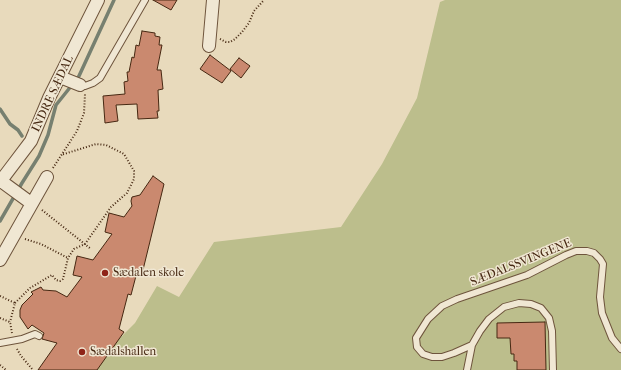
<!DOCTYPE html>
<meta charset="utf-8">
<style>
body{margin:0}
canvas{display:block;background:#e8dabc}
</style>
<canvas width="621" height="370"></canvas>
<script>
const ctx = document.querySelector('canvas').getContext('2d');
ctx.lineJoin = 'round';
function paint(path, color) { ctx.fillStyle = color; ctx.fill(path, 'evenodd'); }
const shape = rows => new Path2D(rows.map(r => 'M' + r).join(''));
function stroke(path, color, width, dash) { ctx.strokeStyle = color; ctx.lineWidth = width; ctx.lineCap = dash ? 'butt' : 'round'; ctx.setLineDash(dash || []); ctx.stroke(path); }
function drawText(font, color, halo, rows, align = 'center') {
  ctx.font = font + ' "IM FELL French Canon",serif'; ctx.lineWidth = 3; ctx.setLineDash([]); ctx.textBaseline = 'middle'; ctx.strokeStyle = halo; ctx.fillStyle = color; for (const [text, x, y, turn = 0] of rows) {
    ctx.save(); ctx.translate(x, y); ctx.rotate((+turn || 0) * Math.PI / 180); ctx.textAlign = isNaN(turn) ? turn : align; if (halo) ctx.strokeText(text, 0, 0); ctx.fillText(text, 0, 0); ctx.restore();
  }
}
const green = shape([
 [445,0,621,0,621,370,88,370,135,323,157,286,179,297,214,242,341,227,382,164,417,98,440,2]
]);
const stream = shape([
 [76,80,79,76,114,0],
 [0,109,10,124,18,130,22,136],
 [0,221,22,183,39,156,48,135,56,105,72,85]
]);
const building = shape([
 [153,0,177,0,171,10,153,0],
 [142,31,155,33,155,36,160,37,159,45,162,45,157,70,161,70,163,89,158,90,159,111,157,111,158,118,138,119,137,104,116,105,118,121,105,123,103,96,125,94,124,82,128,81,127,72,129,72,132,57,134,58,136,45,139,46,142,31],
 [210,55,231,71,222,83,200,69,210,55],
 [239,58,250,66,241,78,230,69,239,58],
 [153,176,164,184,142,274,137,272,131,295,128,294,119,329,124,332,97,370,38,370,57,343,42,339,44,333,32,325,28,329,20,317,20,310,22,305,33,294,31,292,41,287,43,290,56,291,67,297,82,277,73,275,77,256,93,260,112,234,105,232,109,213,124,217,132,206,131,201,132,197,140,195,153,176],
 [545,322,546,370,517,370,517,361,514,361,514,354,511,354,510,338,497,338,497,323,545,322]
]);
const path = shape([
 [220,39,226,42,230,42,235,39,242,32,249,23,254,11,264,0],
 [53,168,77,131,84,113,85,94],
 [42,210,91,249],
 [25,239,41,244,68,258],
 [0,296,15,303,10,322],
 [15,303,30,288,52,275,56,280,60,281,63,279,68,258,74,249,85,244,111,207,127,193,134,179,134,171,124,154,106,145,96,144,61,155],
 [0,318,10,322,12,333],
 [17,349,21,356,33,370],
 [0,365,6,370]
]);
const lane = shape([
 [80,85,85,86,93,83,100,78,145,0],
 [0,343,22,339,35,334,39,336],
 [472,345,454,353,442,357,432,357,423,354,417,347,416,338,428,319,442,306,457,299,527,275,566,255,576,251,587,251,594,253,600,259,603,264,600,297,602,313,612,338,621,349],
 [467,370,472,345,480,331,489,319,504,307,519,303,531,304,541,308,549,318,552,331,553,370]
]);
const street = shape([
 [209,46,213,0],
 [60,77,80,85],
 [1,181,31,203],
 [0,182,31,141,49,98,98,0],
 [0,260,47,177]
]);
const markers = [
 [105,273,4,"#8f2418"],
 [82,352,4,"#8f2418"]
];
const streetNames = [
 ["INDRE SÆDAL",53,94,-65],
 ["SÆDALSSVINGENE",521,263,-22]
];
const poiNames = [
 ["Sædalen skole",113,273],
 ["Sædalshallen",90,352]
];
paint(green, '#bcbe8c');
stroke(stream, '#778070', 3.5);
paint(building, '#ca896f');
stroke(building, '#462812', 1);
stroke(lane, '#6e543c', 8);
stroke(street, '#6e543c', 14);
stroke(path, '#462812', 2, [1, 2]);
stroke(lane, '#f0e7d3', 6);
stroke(street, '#f0e7d3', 12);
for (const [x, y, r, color] of markers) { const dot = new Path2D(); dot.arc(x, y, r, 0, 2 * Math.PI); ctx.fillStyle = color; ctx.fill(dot); stroke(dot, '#f0e7d3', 1.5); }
drawText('12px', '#462812', '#f0e7d3', streetNames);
drawText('12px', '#462812', '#f0e7d3', poiNames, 'left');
</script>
